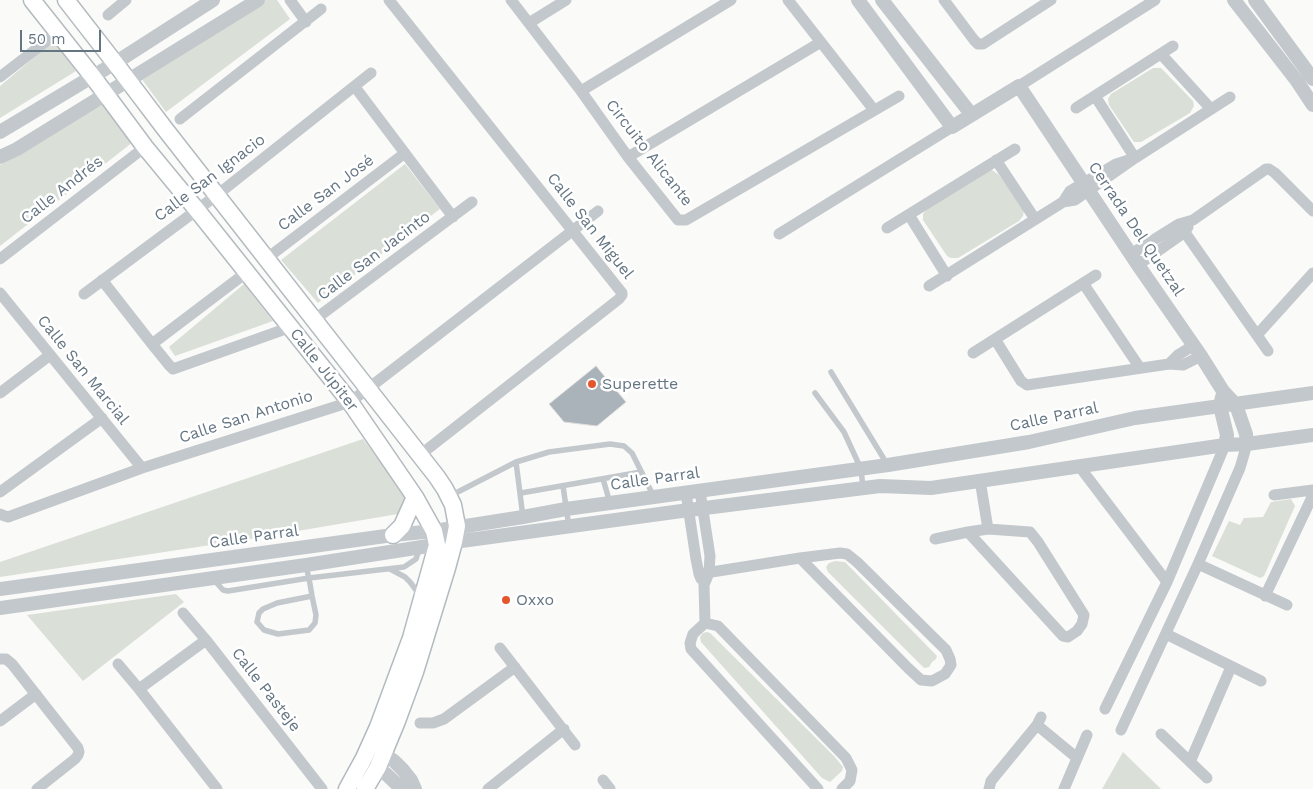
<!DOCTYPE html>
<meta charset="utf-8">
<style>
body{margin:0}
#map{position:relative;width:1313px;height:789px;overflow:hidden;background:#fafaf8;font-family:"Work Sans",sans-serif}
canvas{display:block}
.scale{position:absolute;left:20px;top:30px;width:81px;height:22px;box-sizing:border-box;border:2px solid #657683;border-top:0;padding-left:6px;font-size:15px;line-height:18px;white-space:nowrap;color:#657683;-webkit-text-stroke:4px #fff;paint-order:stroke}
</style>
<div id="map">
<canvas width="1313" height="789"></canvas>
<div class="scale">50 m</div>
</div>
<script>
const ctx = document.querySelector('canvas').getContext('2d');
ctx.lineJoin = 'round';
function paint(path, color) { ctx.fillStyle = color; ctx.fill(path, 'evenodd'); }
const shape = rows => new Path2D(rows.map(r => 'M' + r).join(''));
function stroke(path, color, width, dash) { ctx.strokeStyle = color; ctx.lineWidth = width; ctx.lineCap = dash ? 'butt' : 'round'; ctx.setLineDash(dash || []); ctx.stroke(path); }
function drawText(font, color, halo, rows, align = 'center') {
  ctx.font = font + ' "Work Sans",sans-serif'; ctx.lineWidth = 5; ctx.setLineDash([]); ctx.textBaseline = 'middle'; ctx.strokeStyle = halo; ctx.fillStyle = color; for (const [text, x, y, turn = 0] of rows) {
    ctx.save(); ctx.translate(x, y); ctx.rotate((+turn || 0) * Math.PI / 180); ctx.textAlign = isNaN(turn) ? turn : align; if (halo) ctx.strokeText(text, 0, 0); ctx.fillText(text, 0, 0); ctx.restore();
  }
}
const green = shape([
 [266,0,277,0,290,19,166,112,141,78],
 [54,41,76,71,0,118,0,86],
 [1153,68,1161,68,1165,72,1193,101,1194,106,1190,113,1141,142,1134,142,1109,105,1108,99,1111,94],
 [102,102,133,142,0,246,0,165],
 [405,164,440,209,318,303,281,260],
 [992,170,999,175,1024,210,1023,216,1019,221,958,258,951,258,947,256,923,220,923,214,926,210,986,171],
 [244,284,273,321,175,356,169,347],
 [363,439,396,482,406,498,398,514,250,539,0,577,0,562],
 [1291,499,1295,506,1264,576,1260,578,1212,556,1229,521,1240,525,1244,518,1263,517,1271,502],
 [835,561,845,562,937,656,936,659,932,662,929,667,924,668,828,572,826,567,829,563],
 [176,594,184,602,83,681,27,615],
 [707,632,710,633,834,756,843,767,842,771,830,782,822,778,701,642,700,637,703,633],
 [1123,752,1161,789,1102,789]
]);
const building = shape([
 [596,366,626,402,597,426,564,422,549,404,596,366]
]);
const service = shape([
 [831,372,887,464],
 [815,393,844,432,861,469,863,488],
 [516,462,523,517],
 [603,479,610,503],
 [563,486,569,527],
 [521,493,641,472],
 [450,496,516,462,549,452,610,444,624,446,632,453,654,497],
 [306,565,310,584,312,596,316,615,315,623,309,630,278,634,264,630,257,622,259,613,263,609,277,603,312,596],
 [390,569,405,577,410,582,416,590,418,596],
 [214,580,223,590,228,591,309,578,404,567,416,559,419,550]
]);
const minor = shape([
 [290,0,306,22],
 [389,0,622,293,622,295,619,299,420,455],
 [511,0,581,91,628,157,678,220,686,220,899,96],
 [788,0,874,110],
 [944,0,974,40,978,44,983,44,1051,0],
 [108,15,126,0],
 [529,23,566,0],
 [1161,54,1211,109],
 [0,77,57,33],
 [1019,86,1155,0],
 [355,87,453,217],
 [581,91,731,0],
 [1095,96,1135,158],
 [1076,108,1173,46],
 [180,119,321,9],
 [628,157,821,42],
 [996,160,1035,219],
 [1063,202,1075,200,1135,158,1230,97],
 [909,215,947,276],
 [1179,224,1268,351],
 [887,228,1015,149],
 [779,234,952,127],
 [1131,254,1179,224,1193,220,1266,169,1269,169,1275,173,1313,211],
 [0,259,145,147],
 [266,259,405,153],
 [1138,265,1185,232,1188,227],
 [102,280,152,344,169,365,173,369,291,327],
 [1083,283,1140,368],
 [929,286,1063,202,1070,191,1116,164,1135,158],
 [0,293,142,468],
 [84,294,217,195,371,73],
 [314,320,472,202],
 [1257,335,1313,273],
 [995,339,1021,381,1027,385,1169,364,1183,365,1201,356],
 [152,344,247,272],
 [973,353,1096,275],
 [1169,364,1178,355,1194,345],
 [0,393,50,355],
 [1079,466,1167,582],
 [980,480,988,529],
 [700,491,710,556,709,573,704,585,705,623],
 [0,492,102,418],
 [686,493,696,559,699,574,701,579],
 [1274,495,1313,490],
 [0,514,2,515,8,517,142,468,350,402,378,381,598,211],
 [935,539,968,532,988,529,1030,532,1038,542,1084,615,1082,624,1077,631,1068,637,1063,636,968,532],
 [1198,564,1287,605],
 [699,574,800,558,840,553,847,554,857,562,946,650,950,659,951,665,945,674,932,681,921,680,908,668,800,558],
 [1265,596,1313,495],
 [183,613,206,640,322,789],
 [1166,634,1261,681],
 [500,648,575,745],
 [0,659,6,659,12,664,78,748,79,752,78,755,75,759,37,789],
 [118,664,139,689,217,789],
 [139,689,206,640],
 [1105,709,1167,582,1225,445],
 [0,721,36,694],
 [420,723,433,723,444,719,515,667],
 [1037,725,1077,758],
 [1121,730,1198,564,1240,468,1247,444],
 [1161,734,1207,778],
 [1190,762,1231,667],
 [603,780,610,789],
 [488,789,564,729],
 [818,789,691,649,690,643,693,634,705,623,718,626,846,758,852,770,850,781,842,789],
 [989,789,991,781,1037,725,1041,717],
 [1064,789,1087,735]
]);
const tertiary = shape([
 [858,0,952,127,1019,86,1138,265,1201,356,1223,391,1236,405,1246,434,1247,444],
 [882,0,971,114],
 [1234,0,1297,81,1313,105],
 [1255,0,1313,79],
 [0,132,115,63,213,0],
 [0,157,17,149,258,0],
 [1222,397,1220,406,1227,435,1225,445],
 [0,589,393,535,434,531,523,517,566,509,888,465,1029,442,1135,418,1313,393],
 [0,608,306,565,454,542,689,510,880,486,931,488,1225,445,1247,444,1313,435],
 [375,748,394,761,403,770,411,780,415,789],
 [368,762,386,774,402,789]
]);
const secondary = shape([
 [32,0,93,77,145,147,197,210,350,402,415,497,434,531,437,545,411,638,378,727,364,758,347,789],
 [66,0,115,63,165,129,437,477,445,489,453,505,457,526,454,542,447,568,415,672,397,721,378,767,365,789],
 [393,535,402,526,415,497]
]);
const markers = [
 [592,384,5,"#e4572e"],
 [506,600,5,"#e4572e"]
];
const streetNames = [
 ["Circuito Alicante",649,153,52],
 ["Calle San Ignacio",210,178,-37],
 ["Calle Andrés",62,190,-38],
 ["Calle San José",326,193,-37],
 ["Calle San Miguel",590,226,52],
 ["Cerrada Del Quetzal",1136,229,56],
 ["Calle San Jacinto",374,256,-37],
 ["Calle San Marcial",83,370,51],
 ["Calle Júpiter",324,370,52],
 ["Calle San Antonio",246,417,-18],
 ["Calle Parral",1054,417,-12],
 ["Calle Parral",655,479,-8],
 ["Calle Parral",254,537,-8],
 ["Calle Pasteje",266,690,52]
];
const poiNames = [
 ["Superette",602,384],
 ["Oxxo",516,600]
];
paint(green, '#dadfd7');
paint(building, '#aab3b9');
stroke(building, '#dcdcda', 1);
stroke(secondary, '#b3babf', 19);
stroke(service, '#c3c8cc', 5.5);
stroke(minor, '#c3c8cc', 11);
stroke(tertiary, '#c3c8cc', 14);
stroke(secondary, '#fff', 16);
for (const [x, y, r, color] of markers) { const dot = new Path2D(); dot.arc(x, y, r, 0, 2 * Math.PI); ctx.fillStyle = color; ctx.fill(dot); stroke(dot, '#fff', 2); }
drawText('16px', '#657683', '#fff', streetNames);
drawText('16px', '#657683', '#fff', poiNames, 'left');
</script>
